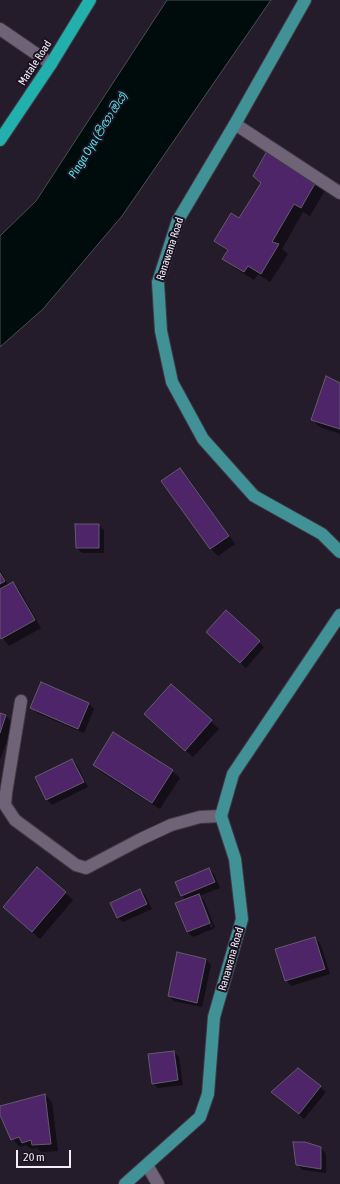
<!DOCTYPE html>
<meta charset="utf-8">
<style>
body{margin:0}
#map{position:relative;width:340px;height:1184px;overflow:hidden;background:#241b2b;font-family:"Asap Condensed",sans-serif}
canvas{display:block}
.scale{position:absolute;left:16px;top:1150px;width:55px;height:18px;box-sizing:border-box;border:2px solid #f3edf8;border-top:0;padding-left:5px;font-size:12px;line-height:14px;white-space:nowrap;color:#f3edf8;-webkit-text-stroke:3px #1b1221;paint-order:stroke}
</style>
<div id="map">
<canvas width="340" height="1184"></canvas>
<div class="scale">20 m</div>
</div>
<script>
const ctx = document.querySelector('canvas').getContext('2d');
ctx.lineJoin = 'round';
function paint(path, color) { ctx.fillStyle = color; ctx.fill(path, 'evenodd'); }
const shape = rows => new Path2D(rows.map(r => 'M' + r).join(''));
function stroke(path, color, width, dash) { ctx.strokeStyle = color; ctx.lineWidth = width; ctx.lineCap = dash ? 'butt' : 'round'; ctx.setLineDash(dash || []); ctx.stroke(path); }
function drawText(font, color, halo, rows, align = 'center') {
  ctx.font = font + ' "Asap Condensed","Noto Sans Sinhala",sans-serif'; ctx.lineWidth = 4; ctx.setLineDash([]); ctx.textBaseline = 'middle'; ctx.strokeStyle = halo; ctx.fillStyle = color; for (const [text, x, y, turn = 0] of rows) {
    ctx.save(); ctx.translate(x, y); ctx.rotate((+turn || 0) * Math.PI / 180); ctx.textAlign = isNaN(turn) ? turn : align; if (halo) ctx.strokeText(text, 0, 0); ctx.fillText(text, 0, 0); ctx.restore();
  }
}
const water = shape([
 [167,0,271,0,122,216,43,309,0,347,0,236,36,201,167,0]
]);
const shadow = shape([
 [267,153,325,190,310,216,303,212,282,249,288,254,270,282,258,274,254,280,233,267,224,258,228,252,215,241,240,219,262,183],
 [340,384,340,434,320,427,312,420],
 [180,469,187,476,235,544,218,556,211,549,163,481],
 [76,525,98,525,104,530,104,553,82,553,77,548],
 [0,570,9,586,13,583,20,591,41,628,9,646,0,635],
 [213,638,259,642,264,647,246,668],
 [172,685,219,729,193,757,153,722],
 [89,704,94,709,84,733,37,713,32,708],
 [0,714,6,716,13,724,0,760],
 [72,760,77,765,88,787,52,805,47,800,36,778],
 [94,765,172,771,180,778,160,809,101,772],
 [37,868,73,900,40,939,4,907],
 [209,869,214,874,220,888,199,896,204,900,215,928,193,937,187,932,176,904,186,900,181,895],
 [200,900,202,900,213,927,211,928],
 [140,890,145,895,152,909,123,922,117,917],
 [315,938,320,943,330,974,291,986,286,980],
 [206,959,211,965,202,1007,174,1001,169,996],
 [174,1052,179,1057,183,1085,158,1088,153,1083],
 [298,1069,326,1092,304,1119,278,1097],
 [45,1095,52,1102,58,1151,41,1152,37,1148,31,1149,26,1145,20,1147,12,1139,0,1113,0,1107],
 [321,1148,326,1154,326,1173,303,1170,297,1165]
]);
const building = shape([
 [267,151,317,180,301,208,294,204,272,242,279,244,261,274,248,266,244,272,222,259,228,250,214,241,231,213,239,218,261,183,253,176,267,151],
 [326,376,340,383,340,429,311,420,326,376],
 [180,468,229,536,210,549,161,481,180,468],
 [75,524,99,524,99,548,76,548,75,524],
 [0,573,5,581,0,584,0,573],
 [13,582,35,620,1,639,0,637,0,589,13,582],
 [226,610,260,641,240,663,206,632,226,610],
 [41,682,89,703,78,729,30,708,41,682],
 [171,684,212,720,185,751,144,714,171,684],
 [0,713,6,715,0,733,0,713],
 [113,732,173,770,152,803,93,765,113,732],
 [72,759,84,782,46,800,35,777,72,759],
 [37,867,66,892,32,932,3,907,37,867],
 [209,868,215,882,181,896,175,882,209,868],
 [140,889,147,904,117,918,110,903,140,889],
 [199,894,210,923,187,932,175,903,199,894],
 [315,937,325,969,285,981,275,949,315,937],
 [177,952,206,959,197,1003,168,996,177,952],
 [174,1051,178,1080,152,1084,148,1054,174,1051],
 [298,1068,321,1086,299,1114,271,1092,298,1068],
 [45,1094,51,1144,32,1145,31,1140,22,1143,19,1137,11,1140,0,1115,0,1106,45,1094],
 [293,1142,305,1142,321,1147,321,1169,296,1165,293,1142]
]);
const street = shape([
 [0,29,51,64],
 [235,124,340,193],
 [21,701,6,793,5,805,15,820,76,865,86,868,141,839,171,825,200,817,221,816],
 [147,1165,158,1184]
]);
const primary = shape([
 [305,0,235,124,178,220,158,282,161,331,172,382,203,439,254,496,322,534,340,552],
 [125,1184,200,1117,208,1094,214,1017,242,919,235,859,221,816,233,774,340,615]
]);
const highway = shape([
 [0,140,51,64,90,0]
]);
const streetNames = [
 ["Matale Road",35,63,-57],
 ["Ranawana Road",170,249,-72],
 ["Ranawana Road",231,959,-74]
];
const waterNames = [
 ["Pinga Oya (පිඟා ඔය)",98,135,-58]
];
paint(water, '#000c0c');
stroke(water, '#495053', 1);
paint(shadow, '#0007');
paint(building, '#4d2568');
stroke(building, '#655b6d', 1);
stroke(street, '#403945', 14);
stroke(primary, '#403945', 14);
stroke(highway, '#403945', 14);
stroke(street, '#6f6477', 12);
stroke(primary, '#419297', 12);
stroke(highway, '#22b0ad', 12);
drawText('11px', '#f3edf8', '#1b1221', streetNames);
drawText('italic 12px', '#58dfe0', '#1b1221', waterNames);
</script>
